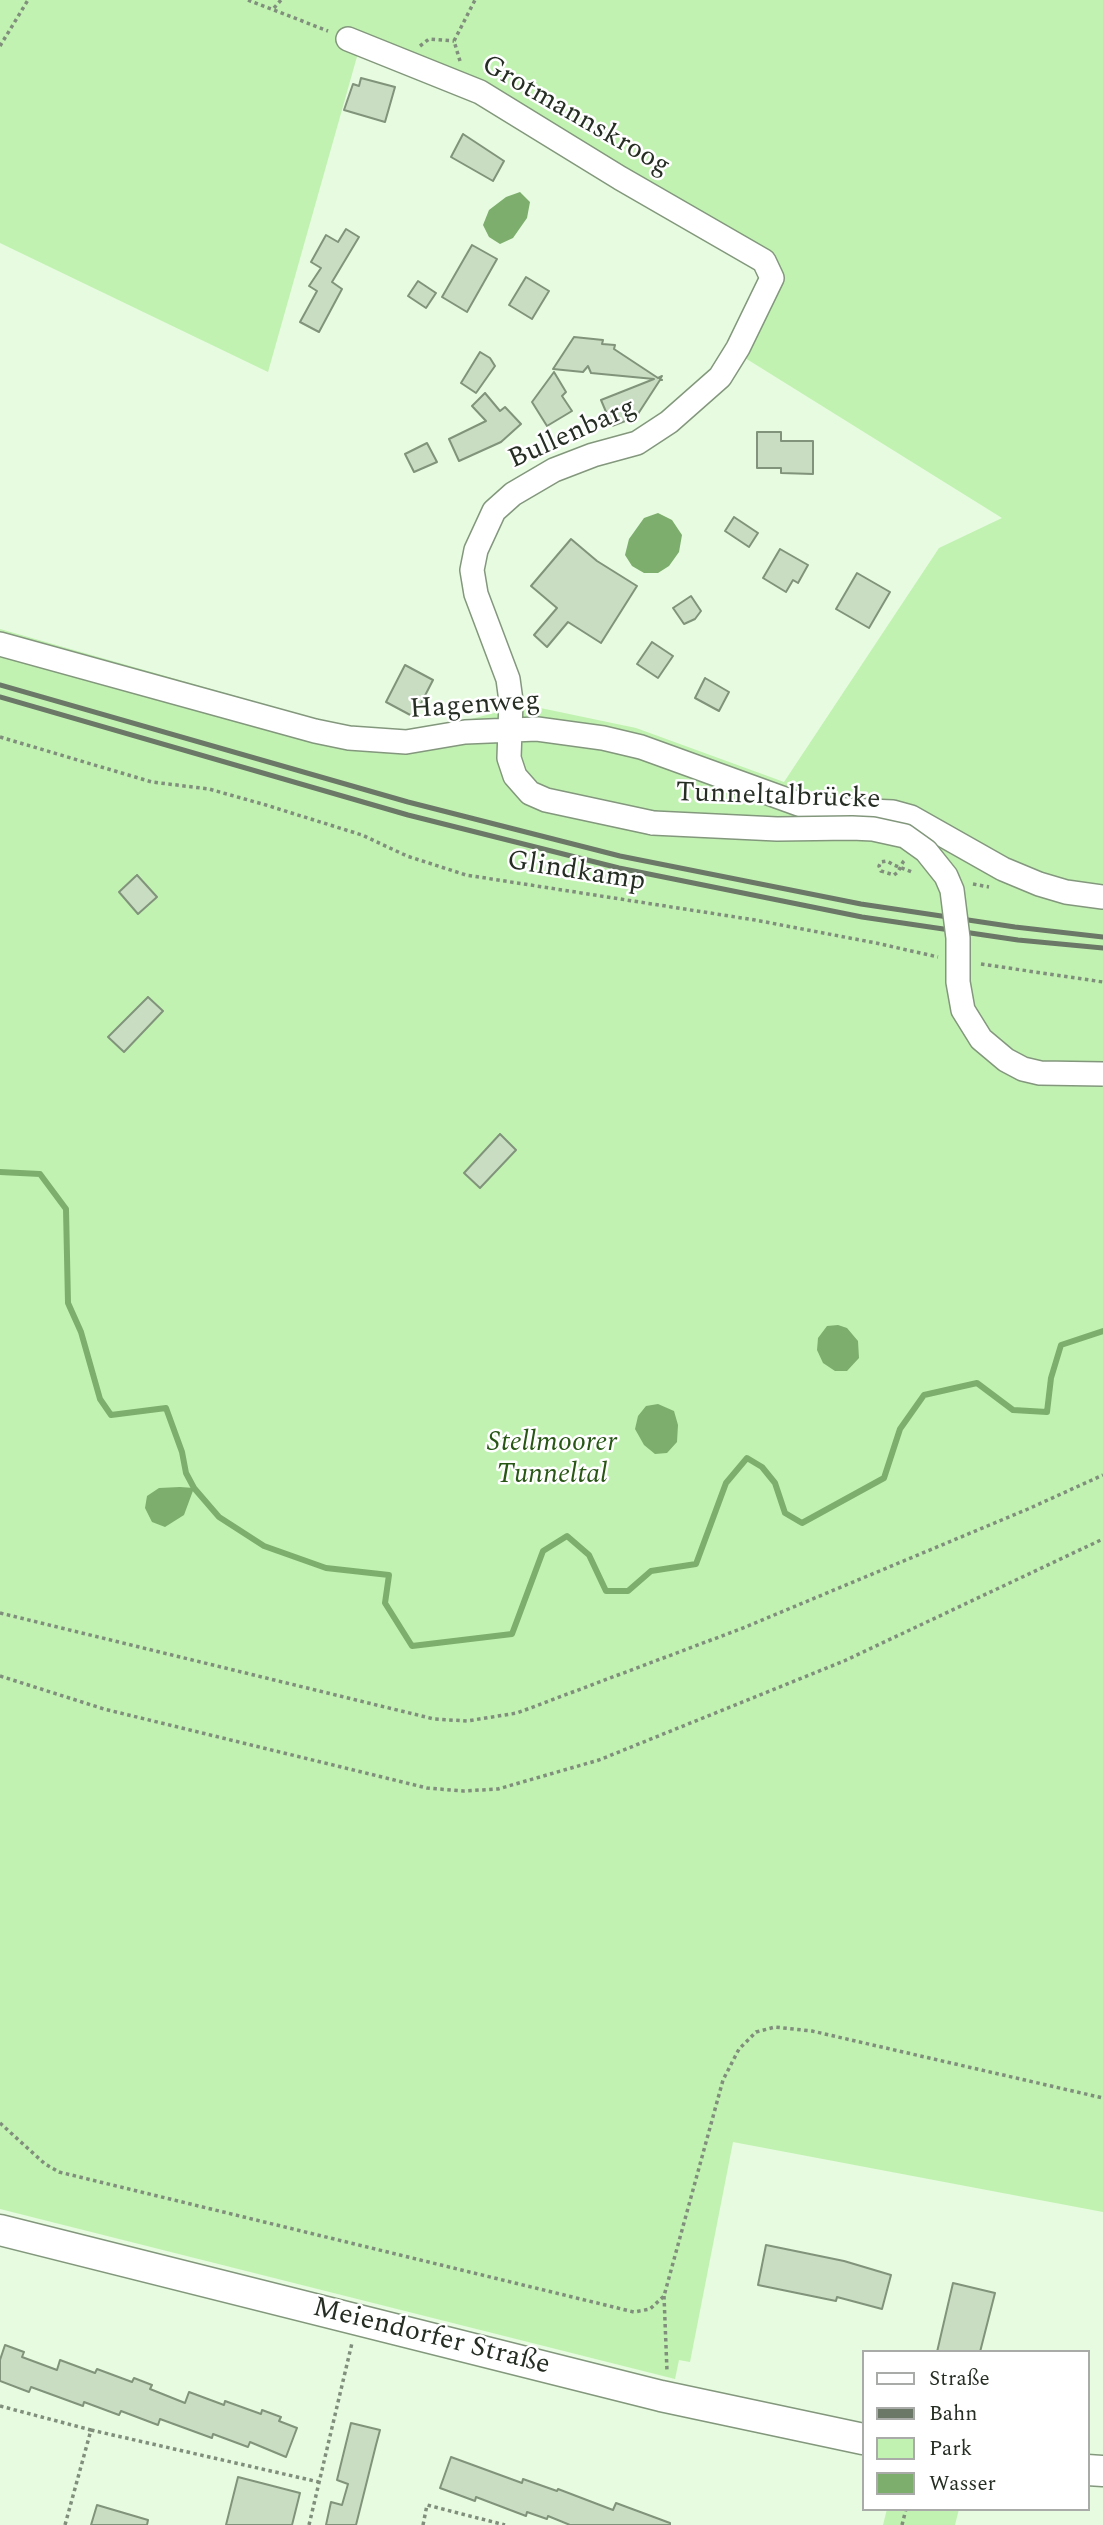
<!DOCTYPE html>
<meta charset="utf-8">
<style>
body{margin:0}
#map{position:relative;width:1103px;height:2525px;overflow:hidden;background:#e6fbdf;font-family:Spectral,serif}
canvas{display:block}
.legend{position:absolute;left:862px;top:2350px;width:228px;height:161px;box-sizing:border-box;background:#fff;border:2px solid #a8aba7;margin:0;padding:9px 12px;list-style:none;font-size:21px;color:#262e24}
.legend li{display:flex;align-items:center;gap:14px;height:35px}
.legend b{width:35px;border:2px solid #a8aba7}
</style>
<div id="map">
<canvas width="1103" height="2525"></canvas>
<ul class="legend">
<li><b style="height:9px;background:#fff"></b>Straße</li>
<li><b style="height:9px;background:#6b7767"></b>Bahn</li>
<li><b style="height:19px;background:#c1f2b1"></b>Park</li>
<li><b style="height:19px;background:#7dae6d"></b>Wasser</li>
</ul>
</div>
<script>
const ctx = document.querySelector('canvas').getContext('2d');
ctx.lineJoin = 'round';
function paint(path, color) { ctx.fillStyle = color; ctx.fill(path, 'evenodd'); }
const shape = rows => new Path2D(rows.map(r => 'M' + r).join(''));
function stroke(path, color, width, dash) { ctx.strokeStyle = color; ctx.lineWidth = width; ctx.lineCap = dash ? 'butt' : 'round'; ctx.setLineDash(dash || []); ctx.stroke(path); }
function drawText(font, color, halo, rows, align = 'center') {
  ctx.font = font + ' Spectral,serif'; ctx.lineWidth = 5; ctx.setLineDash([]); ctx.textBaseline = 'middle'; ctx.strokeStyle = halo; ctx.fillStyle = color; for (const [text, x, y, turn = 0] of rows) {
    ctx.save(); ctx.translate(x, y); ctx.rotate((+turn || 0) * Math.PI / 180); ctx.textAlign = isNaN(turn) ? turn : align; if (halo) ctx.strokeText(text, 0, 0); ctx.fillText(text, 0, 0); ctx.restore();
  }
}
const green = shape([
 [0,0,1103,0,1103,2212,733,2142,690,2362,679,2360,675,2379,0,2209,0,629,341,726,424,731,526,705,636,728,784,782,939,548,1002,518,729,348,766,275,475,98,358,53,268,372,0,243],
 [887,2509,959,2509,955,2525,883,2525]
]);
const water = shape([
 [520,192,530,202,527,218,513,238,500,244,489,237,483,225,489,210,506,197],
 [658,513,672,520,682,535,679,552,669,566,658,573,644,573,632,566,625,555,629,539,644,518],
 [838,1325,847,1328,858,1341,859,1358,847,1371,835,1371,823,1363,817,1350,818,1338,827,1326],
 [658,1404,674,1411,678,1425,677,1442,667,1453,655,1454,644,1445,635,1429,638,1416,646,1406],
 [180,1487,194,1488,184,1515,165,1527,152,1522,145,1508,147,1496,159,1488]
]);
const stream = shape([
 [0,1172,40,1174,66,1209,68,1303,81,1332,100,1399,111,1415,166,1408,182,1452,186,1473,194,1488,219,1517,264,1546,326,1568,389,1575,385,1603,412,1646,512,1634,543,1551,567,1536,589,1555,606,1591,628,1591,651,1571,696,1564,726,1483,747,1458,762,1467,775,1483,785,1513,802,1523,884,1478,900,1429,924,1395,977,1383,1013,1410,1047,1412,1051,1378,1061,1345,1103,1331]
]);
const building = shape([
 [361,78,395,87,385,122,344,110,353,84,359,86,361,78],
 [463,134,504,161,493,181,451,157,463,134],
 [346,229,359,237,332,282,342,289,319,332,300,322,317,291,309,286,321,268,311,262,326,235,338,242,346,229],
 [472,245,497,259,467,312,442,297,472,245],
 [526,277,549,291,532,319,509,305,526,277],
 [418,281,436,293,426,308,408,296,418,281],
 [574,337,603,340,602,344,615,345,614,349,658,378,662,376,660,379,662,380,660,380,636,417,612,426,601,400,654,379,591,373,588,366,583,372,553,369,574,337],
 [480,352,490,358,495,366,476,393,461,383,480,352],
 [554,372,566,392,562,396,572,411,547,426,532,402,554,372],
 [485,393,500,411,505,407,521,424,501,442,459,461,449,439,486,421,472,406,485,393],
 [757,432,781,432,781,441,813,441,813,474,781,473,781,468,757,468,757,432],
 [427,443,437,462,414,472,405,454,427,443],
 [734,517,758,533,749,547,725,531,734,517],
 [571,539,597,561,637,586,601,643,568,622,547,647,534,635,557,608,531,586,571,539],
 [780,549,808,565,798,583,793,580,786,592,763,578,780,549],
 [857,573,890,592,869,628,836,609,857,573],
 [691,596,701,611,695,619,684,624,673,608,691,596],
 [652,642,673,656,658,678,637,664,652,642],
 [405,665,433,680,414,717,386,702,405,665],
 [705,678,729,692,719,711,695,698,705,678],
 [137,875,157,897,138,914,119,892,137,875],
 [148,997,163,1011,124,1052,108,1037,148,997],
 [500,1134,516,1150,480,1188,464,1173,500,1134],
 [766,2245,844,2261,891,2275,882,2309,837,2297,836,2301,758,2285,766,2245],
 [953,2283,995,2293,980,2352,937,2352,953,2283],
 [5,2345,24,2352,22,2357,57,2370,60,2360,95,2373,97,2369,132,2382,134,2378,152,2385,150,2389,185,2403,189,2392,224,2405,225,2401,261,2414,262,2410,281,2417,279,2421,297,2428,286,2457,250,2442,248,2447,213,2434,212,2438,160,2419,158,2425,121,2411,119,2415,84,2402,83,2406,31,2387,29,2392,0,2381,0,2360,5,2345],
 [351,2423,380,2430,376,2445,356,2525,326,2525,331,2502,342,2505,348,2484,337,2480,351,2423],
 [451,2457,522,2483,523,2479,557,2491,558,2489,613,2510,616,2503,670,2523,670,2525,570,2525,548,2516,547,2519,527,2512,526,2516,476,2497,475,2501,440,2488,451,2457],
 [238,2477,300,2493,292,2525,226,2525,238,2477],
 [97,2505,148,2520,147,2525,91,2525,97,2505]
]);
const path = shape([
 [248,0,328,31],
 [274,8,281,0],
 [0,46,28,0],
 [420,46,429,39,454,41],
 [460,61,454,41,475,0],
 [0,737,152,782,209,789,266,805,362,835,407,856,466,875,755,920,876,943,938,957],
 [904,861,903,862,898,872,894,875,881,871,879,866,881,862,887,861,894,865,912,872,914,872],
 [973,884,989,887],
 [981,964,1103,982],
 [0,1613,434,1719,467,1721,517,1713,743,1628,1028,1509,1103,1475],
 [0,1676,104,1709,427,1788,463,1791,498,1789,599,1760,844,1661,1103,1539],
 [0,2123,45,2164,59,2172,634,2312,650,2309,664,2296,723,2080,739,2049,756,2032,775,2027,812,2031,1103,2098],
 [664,2296,667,2371],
 [0,2406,91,2430,65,2525],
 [91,2430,319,2482],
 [309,2525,352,2343],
 [423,2525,427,2505,505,2525],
 [902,2525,906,2509]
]);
const minor = shape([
 [348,39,480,92,620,178,764,261,772,278,738,348,720,377,669,422,637,443,593,455,554,470,513,494,494,511,476,550,472,570,476,594,508,679,511,701,509,758,515,776,530,793,546,800,653,823],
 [0,644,315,731,349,738,406,742,465,732,537,729,603,738,641,747,804,806,823,809,893,812,911,817,1003,869,1039,884,1066,892,1103,897]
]);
const major = shape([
 [0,2230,661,2396,863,2439],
 [1087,2470,1103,2471]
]);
const rail = shape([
 [0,685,408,802,620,856,861,904,1015,927,1103,937],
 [0,697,408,815,619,868,862,917,1018,940,1103,948]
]);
const minorBridge = shape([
 [653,823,777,829,852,828,873,829,905,836,926,851,946,876,952,890,958,938,958,982,963,1010,981,1039,1006,1060,1023,1069,1040,1073,1103,1074]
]);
const streetNames = [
 ["Grotmannskroog",575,117,30],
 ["Bullenbarg",573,435,-24],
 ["Hagenweg",475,707,-4],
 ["Tunneltalbrücke",778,798,2],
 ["Glindkamp",576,873,9],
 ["Meiendorfer Straße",431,2338,14]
];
const parkNames = [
 ["Stellmoorer",552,1445],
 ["Tunneltal",552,1477]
];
paint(green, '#c1f2b1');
paint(water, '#7dae6d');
stroke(stream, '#7dae6d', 6);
paint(building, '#c8ddc2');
stroke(building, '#81947b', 2);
stroke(minor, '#83977d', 26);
stroke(major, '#83977d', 33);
stroke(path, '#808e7c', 3.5, [3.5, 3.5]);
stroke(minor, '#fff', 23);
stroke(major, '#fff', 30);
stroke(rail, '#6b7767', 5);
stroke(minorBridge, '#83977d', 26, []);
stroke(minorBridge, '#fff', 23);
drawText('28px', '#262e24', '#fff', streetNames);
drawText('italic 28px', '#275615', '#fff', parkNames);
</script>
